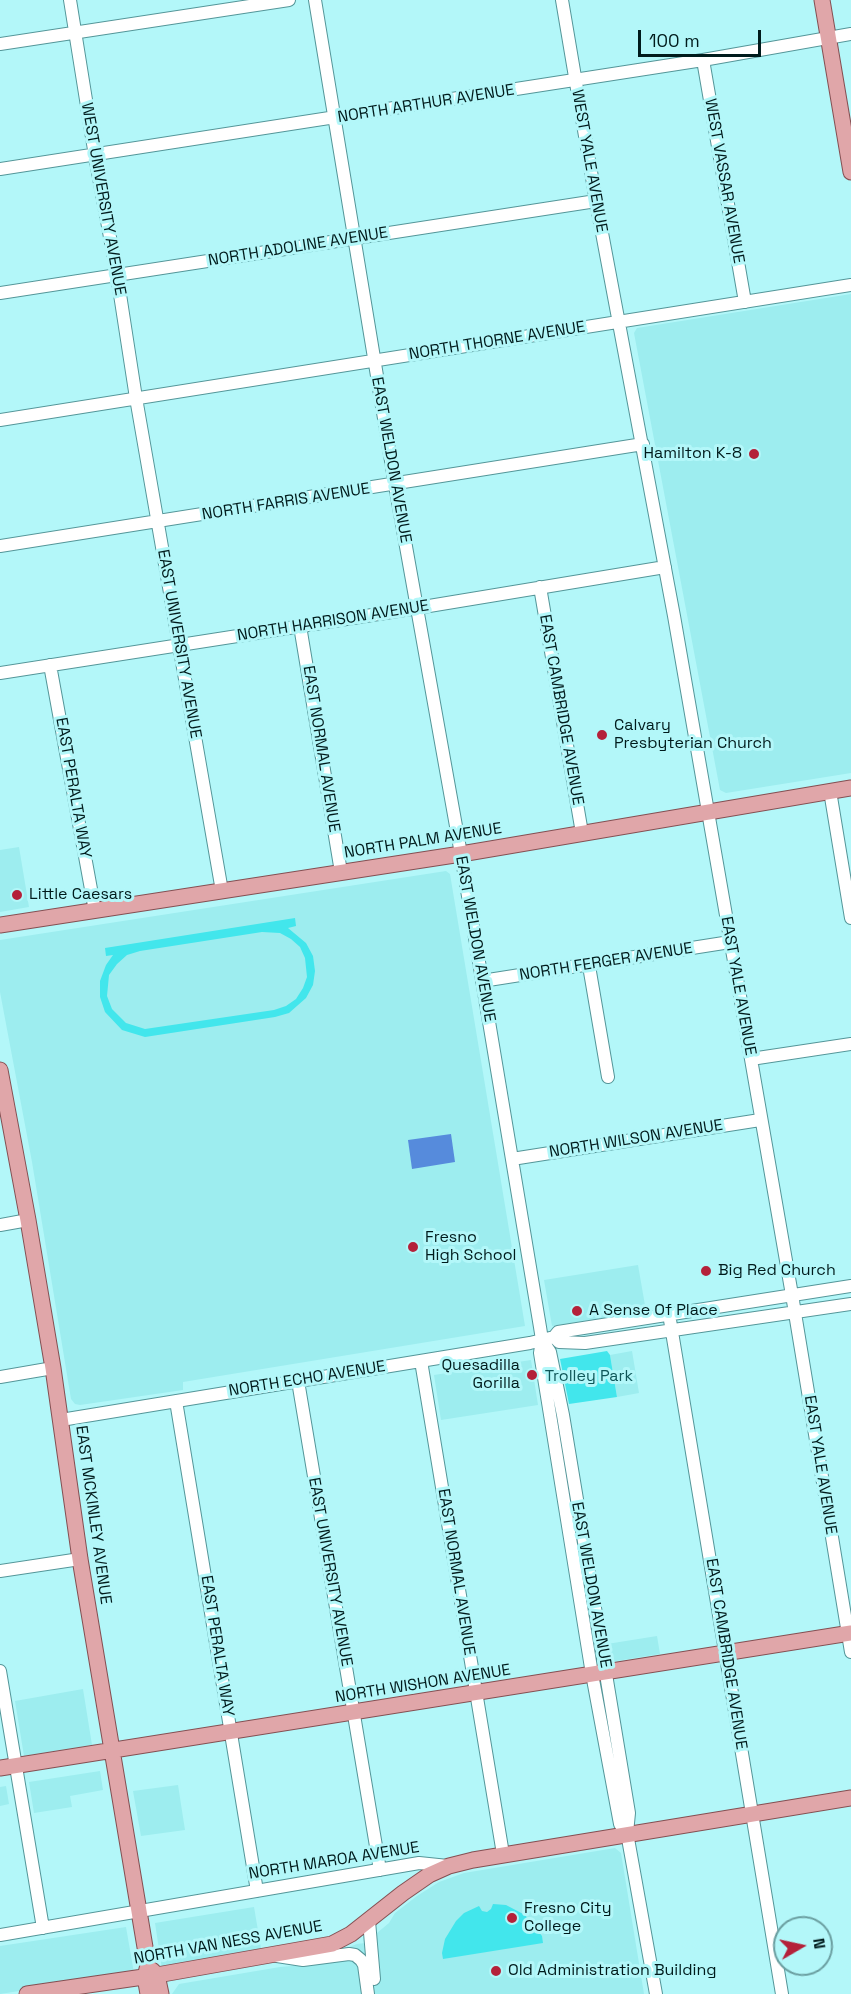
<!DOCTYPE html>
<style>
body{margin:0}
#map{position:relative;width:851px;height:1994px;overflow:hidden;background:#b3f7f9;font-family:"Space Grotesk",sans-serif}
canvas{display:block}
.north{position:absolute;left:773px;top:1916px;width:60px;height:60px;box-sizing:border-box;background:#b3f7f9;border:2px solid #6b9fa1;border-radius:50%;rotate:81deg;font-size:16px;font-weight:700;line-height:24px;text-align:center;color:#001b1c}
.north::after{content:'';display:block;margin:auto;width:21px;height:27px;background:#b4213a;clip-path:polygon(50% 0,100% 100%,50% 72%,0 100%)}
.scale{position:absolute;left:638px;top:30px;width:123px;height:27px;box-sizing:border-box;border:3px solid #001b1c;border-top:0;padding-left:8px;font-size:18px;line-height:21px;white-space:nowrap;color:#001b1c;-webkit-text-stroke:4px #b3f7f9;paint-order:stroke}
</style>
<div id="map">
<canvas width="851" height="1994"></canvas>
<div class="north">N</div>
<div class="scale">100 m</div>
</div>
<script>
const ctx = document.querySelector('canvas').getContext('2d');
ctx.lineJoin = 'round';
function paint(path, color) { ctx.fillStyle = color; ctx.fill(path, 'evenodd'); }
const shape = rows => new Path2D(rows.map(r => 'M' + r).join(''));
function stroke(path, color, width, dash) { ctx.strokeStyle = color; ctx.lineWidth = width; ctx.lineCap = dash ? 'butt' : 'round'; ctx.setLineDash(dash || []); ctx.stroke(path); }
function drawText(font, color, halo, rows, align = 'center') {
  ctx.font = font + ' "Space Grotesk",sans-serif'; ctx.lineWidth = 6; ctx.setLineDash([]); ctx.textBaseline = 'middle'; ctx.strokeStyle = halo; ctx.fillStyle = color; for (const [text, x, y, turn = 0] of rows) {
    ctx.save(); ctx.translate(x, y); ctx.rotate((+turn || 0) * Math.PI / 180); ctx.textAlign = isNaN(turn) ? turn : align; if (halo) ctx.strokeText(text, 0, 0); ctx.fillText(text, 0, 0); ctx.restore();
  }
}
const built = shape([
 [851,294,851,773,726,793,720,790,634,333,637,328],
 [19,847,29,907,0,912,0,850],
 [446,871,450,874,525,1326,183,1382,183,1390,80,1405,75,1404,71,1399,32,1162,0,992,0,940],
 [638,1265,646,1311,552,1326,544,1280],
 [632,1351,639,1393,617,1397,610,1355],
 [531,1360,538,1405,441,1420,434,1375],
 [657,1636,660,1654,610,1662,607,1644],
 [83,1689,92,1745,24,1756,15,1701],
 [100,1771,103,1790,70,1796,72,1807,34,1813,29,1782],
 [178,1785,185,1830,141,1836,133,1791],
 [6,1786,9,1804,0,1806,0,1787],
 [615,1848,621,1853,644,1994,172,1994,179,1984,280,1967,302,1965,357,1944,365,1943,389,1923,395,1913,417,1896,439,1882,464,1873],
 [254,1907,262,1954,162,1969,155,1923],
 [126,1927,134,1973,0,1994,0,1946]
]);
const green = shape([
 [295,918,296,926,288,928,306,943,313,956,315,971,313,985,306,998,289,1013,275,1017,145,1037,122,1030,105,1012,100,997,100,981,106,965,113,955,106,956,105,948],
 [262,932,280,933,291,939,300,947,305,958,307,977,303,988,296,999,286,1006,274,1010,145,1029,126,1023,112,1009,107,996,109,975,117,964,127,955,140,951],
 [607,1351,610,1355,617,1397,569,1404,560,1359],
 [493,1904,506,1905,525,1915,542,1936,543,1943,443,1959,442,1953,445,1939,456,1921,464,1913,479,1906,482,1911,487,1912,491,1909]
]);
const water = shape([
 [451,1134,455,1162,412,1169,408,1140]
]);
const minor = shape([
 [70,0,95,156,117,275,136,398,222,891],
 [315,0,395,485,461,854,540,1327,542,1340,540,1353,592,1674,620,1824,627,1833],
 [562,0,596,201,674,616,792,1295,851,1652],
 [0,44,289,0],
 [703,60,745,302],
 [0,169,703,60,851,34],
 [0,293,596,201],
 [0,420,851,285],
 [0,546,643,444],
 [540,587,582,833],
 [300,626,341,872],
 [50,665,95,911],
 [0,673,417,608,665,567],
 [830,791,851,918],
 [589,966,608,1077],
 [482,981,730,942],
 [751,1059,851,1044],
 [512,1159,760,1120],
 [0,1225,28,1220],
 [669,1314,782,1994],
 [554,1337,559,1342,585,1343,851,1304],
 [542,1340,550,1352,563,1415,629,1813,627,1833,656,1994],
 [421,1361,503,1854],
 [0,1377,53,1368],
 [298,1381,380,1870],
 [176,1401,257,1891],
 [61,1420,530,1343,554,1337,558,1332,851,1286],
 [0,1571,80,1559],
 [0,1671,43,1928],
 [369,1921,374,1979],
 [0,1935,419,1863,448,1866],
 [277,1956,303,1960,349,1954,355,1955,361,1960,364,1965,368,1994]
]);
const major = shape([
 [822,0,851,172],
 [0,925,461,854,851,788],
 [0,1070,28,1220,53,1368,80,1559,148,1965,145,1977,148,1994],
 [0,1768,851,1633],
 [152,1970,157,1975,161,1994],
 [27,1994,157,1975,332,1944,351,1934,403,1893,429,1875,449,1866,473,1860,851,1798]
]);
const markers = [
 [754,454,6,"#b4213a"],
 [602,735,6,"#b4213a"],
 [17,895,6,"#b4213a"],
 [413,1247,6,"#b4213a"],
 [706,1271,6,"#b4213a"],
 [577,1311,6,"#b4213a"],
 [532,1375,6,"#b4213a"],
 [512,1918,6,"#b4213a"],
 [496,1971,6,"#b4213a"]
];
const streetNames = [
 ["NORTH ARTHUR AVENUE",426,104,-9],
 ["WEST YALE AVENUE",589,161,80],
 ["WEST VASSAR AVENUE",724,181,80],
 ["WEST UNIVERSITY AVENUE",103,199,80],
 ["NORTH ADOLINE AVENUE",298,247,-9],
 ["NORTH THORNE AVENUE",497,341,-9],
 ["EAST WELDON AVENUE",391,460,80],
 ["NORTH FARRIS AVENUE",286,502,-9],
 ["NORTH HARRISON AVENUE",333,621,-9],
 ["EAST UNIVERSITY AVENUE",179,644,80],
 ["EAST CAMBRIDGE AVENUE",561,710,80],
 ["EAST NORMAL AVENUE",321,749,81],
 ["EAST PERALTA WAY",73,788,80],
 ["NORTH PALM AVENUE",423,841,-9],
 ["EAST WELDON AVENUE",475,939,80],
 ["NORTH FERGER AVENUE",606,962,-9],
 ["EAST YALE AVENUE",738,986,80],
 ["NORTH WILSON AVENUE",636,1139,-9],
 ["NORTH ECHO AVENUE",307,1379,-9],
 ["EAST YALE AVENUE",820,1465,81],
 ["EAST MCKINLEY AVENUE",93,1515,82],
 ["EAST UNIVERSITY AVENUE",330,1572,80],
 ["EAST NORMAL AVENUE",456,1572,81],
 ["EAST WELDON AVENUE",591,1585,80],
 ["EAST PERALTA WAY",217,1646,81],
 ["EAST CAMBRIDGE AVENUE",726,1654,81],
 ["NORTH WISHON AVENUE",423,1684,-9],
 ["NORTH MAROA AVENUE",334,1861,-9],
 ["NORTH VAN NESS AVENUE",228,1943,-10]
];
const poiNames = [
 ["Hamilton K-8",742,454,"right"],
 ["Calvary",614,726],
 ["Presbyterian Church",614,744],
 ["Little Caesars",29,895],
 ["Fresno",425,1238],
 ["High School",425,1256],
 ["Big Red Church",718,1271],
 ["A Sense Of Place",589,1311],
 ["Quesadilla",520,1366,"right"],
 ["Gorilla",520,1384,"right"],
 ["Fresno City",524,1909],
 ["College",524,1927],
 ["Old Administration Building",508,1971]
];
const parkNames = [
 ["Trolley Park",589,1377]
];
paint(built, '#9dedef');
paint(green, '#42e6ec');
paint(water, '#568bdc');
stroke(minor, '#549699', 14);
stroke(major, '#844f52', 17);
stroke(minor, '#fff', 12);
stroke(major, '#e0a6a9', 15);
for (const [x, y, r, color] of markers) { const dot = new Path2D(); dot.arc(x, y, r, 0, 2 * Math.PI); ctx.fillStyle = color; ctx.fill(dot); stroke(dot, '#b3f7f9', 2); }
drawText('16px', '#001b1c', '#b3f7f9', streetNames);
drawText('16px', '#001b1c', '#b3f7f9', poiNames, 'left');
drawText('16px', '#0f5759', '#b3f7f9', parkNames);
</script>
